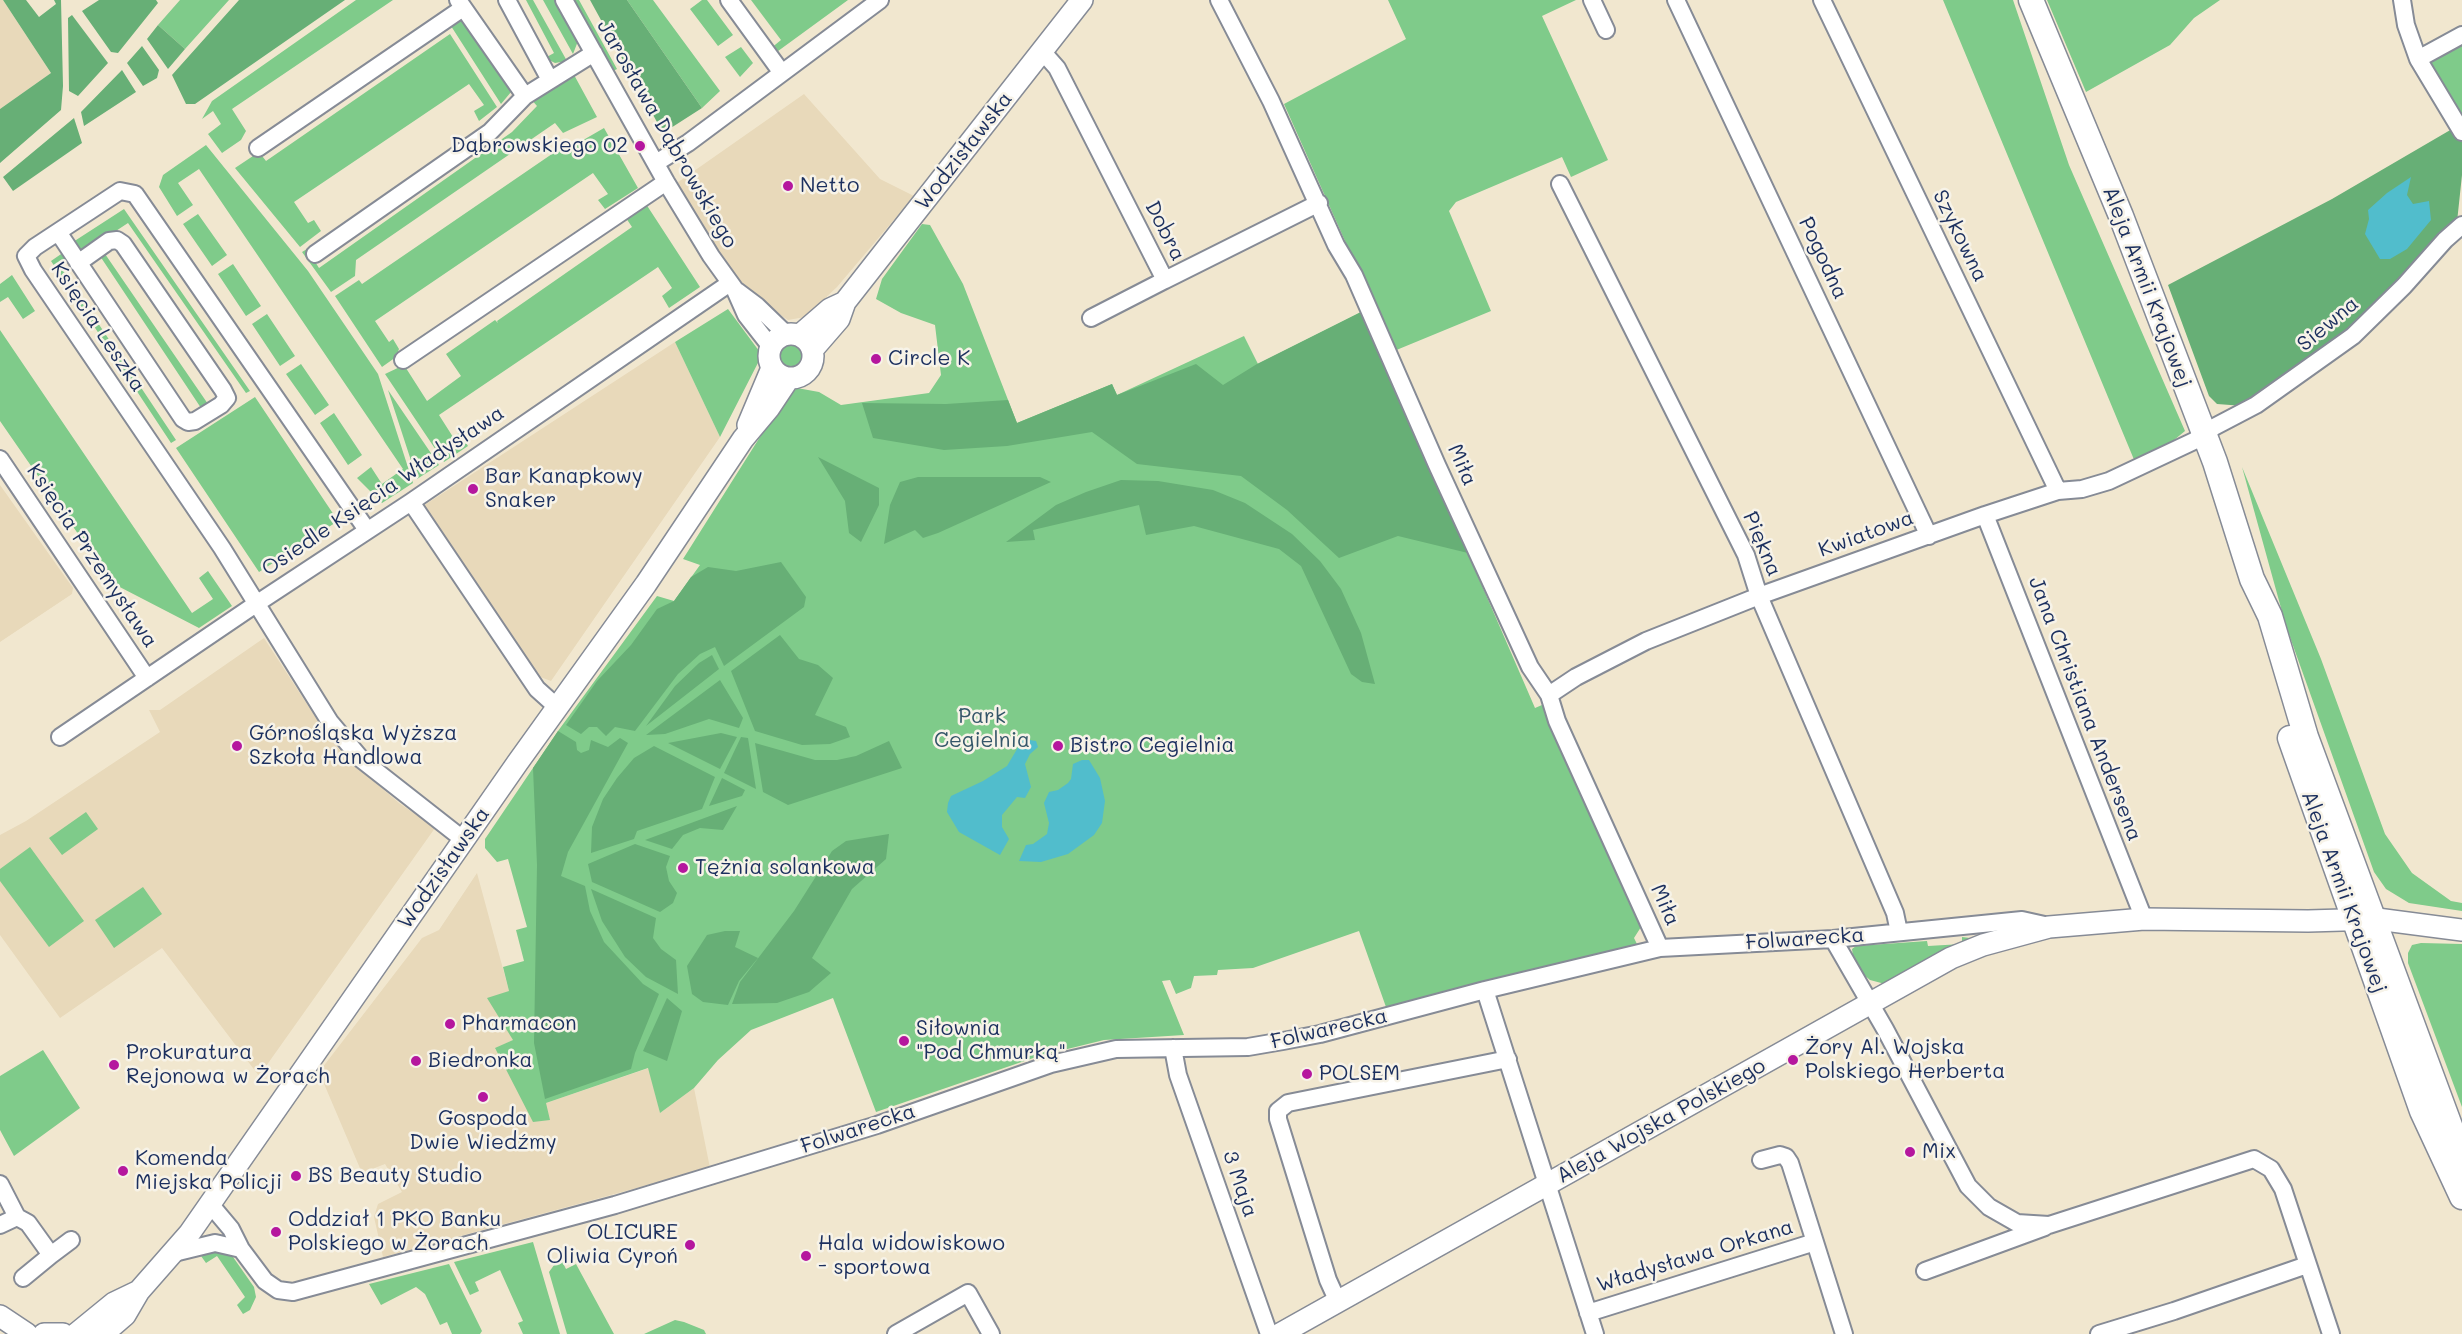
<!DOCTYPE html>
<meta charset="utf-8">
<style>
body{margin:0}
canvas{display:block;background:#f1e7cf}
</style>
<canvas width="2462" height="1334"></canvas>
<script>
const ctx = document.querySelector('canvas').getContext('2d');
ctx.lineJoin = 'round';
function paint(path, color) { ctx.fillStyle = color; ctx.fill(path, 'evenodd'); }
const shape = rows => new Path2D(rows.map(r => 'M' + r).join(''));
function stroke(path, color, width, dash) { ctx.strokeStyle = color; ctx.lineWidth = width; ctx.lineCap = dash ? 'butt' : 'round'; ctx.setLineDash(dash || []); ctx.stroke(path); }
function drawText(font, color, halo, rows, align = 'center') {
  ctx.font = font + ' Mali,sans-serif'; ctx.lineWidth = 5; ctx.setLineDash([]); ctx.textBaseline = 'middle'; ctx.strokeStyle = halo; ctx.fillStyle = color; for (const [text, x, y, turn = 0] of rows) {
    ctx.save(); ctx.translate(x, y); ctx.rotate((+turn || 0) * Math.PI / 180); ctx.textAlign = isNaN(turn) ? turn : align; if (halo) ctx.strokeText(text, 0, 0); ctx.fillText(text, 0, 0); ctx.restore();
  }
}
const built = shape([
 [0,0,3,0,51,73,0,109],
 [804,94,880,179,914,196,837,287,805,317,788,320,734,283,674,185],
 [675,342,720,437,551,681,535,675,420,508],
 [0,485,73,588,72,594,0,642],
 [264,638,329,738,348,759,399,803,435,828,259,1076,162,948,60,1018,0,935,0,835,26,821,160,732,149,710,160,710],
 [477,873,509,991,513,1040,495,1049,546,1103,649,1068,660,1113,694,1088,710,1168,383,1257,374,1217,378,1204,402,1192,385,1164,362,1173,319,1072,422,938,439,930]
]);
const green = shape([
 [180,0,229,0,185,49,158,25],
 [356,0,393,0,232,109,246,131,241,140,222,153,208,134,221,124,213,111,202,119,212,101],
 [526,0,533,0,567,61,555,63,545,58,554,53],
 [543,0,555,0,578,41,573,54],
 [572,0,579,0,617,69,613,71],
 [627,0,653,0,720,91,702,108],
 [702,0,707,0,733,35,718,46,690,9],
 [751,0,848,0,774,54,770,49,781,40],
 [1388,0,1576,0,1542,16,1608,160,1571,177,1562,157,1456,202,1449,211,1491,311,1394,351,1284,104,1406,39],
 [1943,0,2013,0,2069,165,2185,431,2168,445,2135,462],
 [2047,0,2220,0,2194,18,2170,45,2086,92],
 [460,20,466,23,500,71,511,92,501,104,451,26],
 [450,34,497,107,479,121,474,111,484,105,469,84,294,202,308,223,314,220,321,231,300,247,235,168,259,152,266,161],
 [2462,41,2462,119,2429,64,2437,54],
 [741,47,753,63,740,77,725,57],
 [573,73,597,117,563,133,555,123,356,260,355,276,331,292,302,252,307,249,319,268,512,132,537,106,530,98],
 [604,128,638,188,605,209,598,200,608,194,593,173,375,321,389,342,393,339,399,349,396,357,382,367,335,296,359,280,362,284,568,143,585,139],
 [206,145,308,271,378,374,413,483,382,503,357,478,371,467,382,484,403,469,199,169,178,183,193,205,177,216,159,187,163,175],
 [646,204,700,287,669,308,662,296,672,288,658,267,439,415,453,437,459,433,468,446,444,462,385,374,404,365,427,401,461,376,446,354,495,320,498,323,497,321,632,227,624,215],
 [124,209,250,391,246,393,128,223,81,254,73,242],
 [198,214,227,255,212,266,183,224],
 [922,224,930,225,963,284,1017,423,1112,384,1117,395,1244,336,1258,364,1363,311,1535,708,1542,705,1642,919,1641,927,1634,938,1637,944,1386,1007,1359,931,1253,968,1218,970,1217,975,1194,976,1191,988,1176,994,1170,980,1162,981,1184,1035,1104,1040,1039,1056,876,1112,833,998,751,1030,718,1060,694,1088,660,1113,648,1068,546,1103,550,1120,533,1122,495,1048,513,1040,487,998,509,991,503,967,524,961,516,930,527,927,508,859,497,862,485,848,485,839,558,731,657,596,674,601,700,565,683,559,777,410,797,388,819,392,841,405,929,393,941,375,935,325,901,313,876,299,882,279],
 [103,251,208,404,201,408,100,256],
 [64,252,69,259,60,266,176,440,171,443,51,261],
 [233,264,261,306,246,316,218,274],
 [12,275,35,311,23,319,8,297,0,302,0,284],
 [728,309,762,355,720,437,675,342],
 [267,314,295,356,280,366,252,324],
 [0,330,192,613,213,599,199,578,208,571,232,606,199,628,112,583,0,421],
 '780 355a12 12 0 1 1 24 0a12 12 0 1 1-24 0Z',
 [301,364,329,405,315,415,286,374],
 [388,390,439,465,417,479],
 [255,397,338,521,259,572,176,448],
 [334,413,362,455,348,465,320,423],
 [2242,467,2321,659,2385,834,2412,873,2451,901,2462,903,2462,911,2409,903,2386,889,2374,872,2286,626],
 [86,812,98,829,62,855,49,838],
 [30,847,84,921,49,947,0,881,0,869],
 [143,887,162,914,114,948,95,920],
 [1962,937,1978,939,1885,984,1870,980,1863,974,1853,956,1852,949,1856,946,1927,941,1928,946,1962,944],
 [2421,943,2462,944,2462,1107,2408,963,2408,953,2412,945],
 [43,1050,80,1108,14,1156,0,1130,0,1076],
 [533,1242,560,1334,523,1334,518,1323,523,1321,500,1270,475,1282,479,1291,470,1295,454,1262],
 [207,1251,222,1251,233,1257,254,1287,256,1297,250,1310,243,1314,237,1305,245,1297,217,1256,206,1263,201,1256],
 [560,1257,566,1269,576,1264,614,1334,567,1334,549,1272],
 [449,1264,482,1331,480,1334,452,1334,447,1322,440,1325,425,1294,416,1287,381,1305,369,1284],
 [675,1320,684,1322,704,1330,706,1334,644,1334]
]);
const forest = shape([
 [3,0,26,0,39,17,56,4,54,0,61,0,63,86,61,110,0,163,0,109,51,73],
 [99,0,156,0,158,3,118,53,111,52,82,11],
 [239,0,345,0,195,104,186,104,172,75],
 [590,0,627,0,702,108,663,133],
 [72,15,108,63,78,96,69,91,68,18],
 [158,25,185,49,168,69,147,39],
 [142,46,159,70,157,78,143,86,127,63],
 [122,70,136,92,84,126,81,112],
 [74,118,82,143,13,191,3,177],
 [2452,129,2462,140,2462,175,2457,222,2372,310,2346,333,2244,406,2217,404,2209,396,2168,285,2332,199],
 [1363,311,1468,553,1398,536,1339,558,1287,510,1241,476,1137,464,1092,432,1007,446,944,450,873,438,862,403,946,404,1008,400,1017,423,1112,384,1117,395,1196,364,1223,385,1257,364],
 [818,457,879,488,879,505,861,542,849,533,845,501],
 [918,477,1040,477,1051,482,938,533,923,538,915,530,884,544,890,505,900,482],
 [1121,480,1158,481,1213,490,1245,503,1292,534,1320,561,1341,589,1361,633,1375,684,1362,682,1351,674,1301,566,1279,549,1194,526,1146,535,1139,505,1033,530,1035,540,1006,542,1056,505,1086,492],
 [781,562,806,597,804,607,724,666,715,647,700,654,678,674,635,731,615,727,606,736,597,727,589,727,581,734,566,725,597,681,631,645,657,609,674,601,691,577,708,567,736,571],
 [780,635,799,659,818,665,833,678,815,715,846,727,850,737,830,744,802,745,755,731,731,671],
 [712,655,719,669,646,726,675,686,699,663],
 [720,680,743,718,739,728,709,719,665,734,646,735],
 [558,731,576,742,577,750,581,753,589,750,591,740,608,747,620,738,628,743,568,852,561,876,585,886,590,911,604,942,643,984,659,994,635,1053,631,1069,545,1099,534,1043,537,865,533,768],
 [721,733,737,737,720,769,668,743],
 [741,737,748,738,756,789,724,773],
 [889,741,902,768,788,805,763,792,755,743,815,760,837,760,856,756],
 [654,746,715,777,702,809,637,831,634,839,591,853,592,827,603,799,617,778,634,758],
 [722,778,745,790,742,796,709,806],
 [737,806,723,830,700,828,683,835,672,849,645,840],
 [889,834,886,859,852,889,812,958,831,973,809,992,777,1003,732,1004,740,982,794,911,832,851,846,841],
 [635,844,670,856,666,867,669,881,677,893,673,903,660,912,592,882,588,864],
 [591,889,656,918,653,938,661,949,676,960,678,994,646,977,625,957,602,921],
 [725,931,740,931,735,947,758,958,739,981,728,1005,703,1002,692,994,687,966,707,935],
 [667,998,682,1011,667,1061,643,1051]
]);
const water = shape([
 [2411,177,2407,195,2413,204,2429,201,2431,220,2407,249,2390,259,2380,259,2365,234,2369,219,2368,210,2387,193],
 [1023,739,1036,741,1038,747,1030,754,1025,764,1031,787,1025,798,1017,797,1002,815,1002,827,1009,839,1000,855,959,832,947,812,948,803,951,796,983,781,1007,766],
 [1082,760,1089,760,1100,778,1105,801,1102,823,1094,835,1068,854,1041,862,1019,861,1026,845,1033,844,1047,834,1049,823,1044,803,1049,792,1058,790,1068,783,1071,779,1073,764]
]);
const minor = shape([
 [458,0,525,96],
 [507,0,550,80],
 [564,0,666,182,711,256,734,288,746,315,771,347],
 [729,0,782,73],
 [1219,0,1271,101,1336,245,1354,275,1437,465,1530,667,1549,695,1557,721,1660,948],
 [1592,0,1606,30],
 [1676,0,1929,536],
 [1822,0,2058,491],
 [2402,0,2406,25,2418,59,2462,35],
 [1042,51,1057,68,1165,280,1319,203],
 [2418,59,2462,132],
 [258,148,463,8],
 [656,163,688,143,880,0],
 [1560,184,1746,555,1759,596,1895,913,1899,932],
 [58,232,183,419,188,422,195,421,221,405,227,398,223,390,123,244,117,240,109,241,78,263],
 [315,254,490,132,525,96,594,53],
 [737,291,757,306,786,334],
 [1091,318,1165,280],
 [403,360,666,182],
 [0,459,147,678],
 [411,502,537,689,557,707],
 [1985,515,2144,919],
 [367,530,135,194,120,191,35,247,26,256,33,270,222,548,330,722,362,760,464,840],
 [1549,695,1576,677,1646,641,1759,596,1985,515,2058,491,2082,489,2109,481,2194,441,2214,427,2256,405,2353,336,2404,286,2445,240,2462,225],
 [60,737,256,604,411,502,730,283],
 [1833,939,1885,1029,1968,1186,1989,1207,2017,1223,2049,1225,2254,1159,2271,1169,2283,1189,2331,1334],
 [1485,990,1595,1334],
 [1173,1048,1178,1075,1269,1334],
 [1761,1160,1780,1155,1786,1157,1790,1163,1844,1334],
 [0,1184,17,1217,0,1225],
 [210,1204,231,1229,241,1249,265,1281,278,1290,293,1292,615,1205,877,1125,1051,1064,1116,1049,1248,1047,1283,1041,1320,1034,1485,990,1660,948,1833,939,2022,920,2049,926],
 [17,1217,28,1223,51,1255,23,1278],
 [174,1253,215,1243,241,1249],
 [51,1255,71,1240],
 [1925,1271,2045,1227],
 [1338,1302,1328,1280,1278,1119,1278,1111,1288,1103,1508,1059],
 [1588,1313,1815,1242],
 [896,1334,968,1293,991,1334],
 [2099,1334,2174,1311,2307,1265]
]);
const tertiary = shape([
 '769 356a22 22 0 1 1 44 0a22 22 0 1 1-44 0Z',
 [800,335,830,309,845,302],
 [813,349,839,319,845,302,1082,0],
 [748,425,772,368],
 [0,1316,27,1334],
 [44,1334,63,1334],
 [76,1334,114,1303,139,1291],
 [103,1334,125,1315,139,1291,189,1234,518,762,646,584,743,439,769,408,789,378],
 [1280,1334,1951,958,1983,945,2049,927,2144,919,2308,921,2377,919,2462,930]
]);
const secondary = shape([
 [2031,0,2121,216,2215,462,2252,579,2270,616,2306,737,2462,1158],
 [2290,738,2422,1111,2462,1197]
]);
const markers = [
 [640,146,6,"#b5179e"],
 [788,186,6,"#b5179e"],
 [876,359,6,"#b5179e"],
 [473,489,6,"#b5179e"],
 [237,746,6,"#b5179e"],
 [1058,746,6,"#b5179e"],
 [683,868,6,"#b5179e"],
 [450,1024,6,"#b5179e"],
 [904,1041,6,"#b5179e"],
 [1793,1060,6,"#b5179e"],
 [416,1061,6,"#b5179e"],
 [114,1065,6,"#b5179e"],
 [1307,1074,6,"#b5179e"],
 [483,1097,6,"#b5179e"],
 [1910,1152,6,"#b5179e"],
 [123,1171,6,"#b5179e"],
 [296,1176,6,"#b5179e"],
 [276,1232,6,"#b5179e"],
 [690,1245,6,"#b5179e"],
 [806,1256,6,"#b5179e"]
];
const streetNames = [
 ["Jarosława Dąbrowskiego",667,134,60],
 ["Wodzisławska",964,151,-52],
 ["Dobra",1165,231,63],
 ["Szykowna",1960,236,64],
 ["Pogodna",1823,258,65],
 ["Aleja Armii Krajowej",2147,287,69],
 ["Siewna",2328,324,-40],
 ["Księcia Leszka",98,327,56],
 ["Miła",1462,465,66],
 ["Osiedle Księcia Władysława",383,491,-34],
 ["Kwiatowa",1866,534,-20],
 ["Piękna",1762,544,67],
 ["Księcia Przemysława",92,556,56],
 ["Jana Christiana Andersena",2085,709,69],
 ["Wodzisławska",444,868,-55],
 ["Aleja Armii Krajowej",2344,892,70],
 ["Miła",1665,905,66],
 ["Folwarecka",1805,939,-4],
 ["Folwarecka",1329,1029,-13],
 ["Aleja Wojska Polskiego",1661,1121,-29],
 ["Folwarecka",858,1129,-18],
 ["3 Maja",1240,1184,71],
 ["Władysława Orkana",1695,1256,-17]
];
const poiNames = [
 ["Dąbrowskiego 02",628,146,"right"],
 ["Netto",800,186],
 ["Circle K",888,359],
 ["Bar Kanapkowy",485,477],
 ["Snaker",485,501],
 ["Górnośląska Wyższa",249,734],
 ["Szkoła Handlowa",249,758],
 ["Bistro Cegielnia",1070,746],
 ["Tężnia solankowa",695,868],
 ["Pharmacon",462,1024],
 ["Siłownia",916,1029],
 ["\"Pod Chmurką\"",916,1053],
 ["Żory Al. Wojska",1805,1048],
 ["Polskiego Herberta",1805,1072],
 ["Prokuratura",126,1053],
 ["Rejonowa w Żorach",126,1077],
 ["Biedronka",428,1061],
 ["POLSEM",1319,1074],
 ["Gospoda",483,1119,"center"],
 ["Dwie Wiedźmy",483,1143,"center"],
 ["Mix",1922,1152],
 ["Komenda",135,1159],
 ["Miejska Policji",135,1183],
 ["BS Beauty Studio",308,1176],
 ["Oddział 1 PKO Banku",288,1220],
 ["Polskiego w Żorach",288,1244],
 ["OLICURE",678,1233,"right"],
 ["Oliwia Cyroń",678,1257,"right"],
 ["Hala widowiskowo",818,1244],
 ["- sportowa",818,1268]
];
const parkNames = [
 ["Park",982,717],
 ["Cegielnia",982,741]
];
paint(built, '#e8d9ba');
paint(green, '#7fcb8a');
paint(forest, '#67af76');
paint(water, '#51bdcc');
stroke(minor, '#868b96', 20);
stroke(tertiary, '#868b96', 24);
stroke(secondary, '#868b96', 27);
stroke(minor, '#fff', 16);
stroke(tertiary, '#fff', 21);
stroke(secondary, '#fff', 24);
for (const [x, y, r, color] of markers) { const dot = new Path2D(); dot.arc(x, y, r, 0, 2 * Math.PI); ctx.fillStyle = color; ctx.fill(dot); stroke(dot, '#f7f3e8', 2); }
drawText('21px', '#1b2f5e', '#f7f3e8', streetNames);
drawText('21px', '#1b2f5e', '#f7f3e8', poiNames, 'left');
drawText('21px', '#345669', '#f7f3e8', parkNames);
</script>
